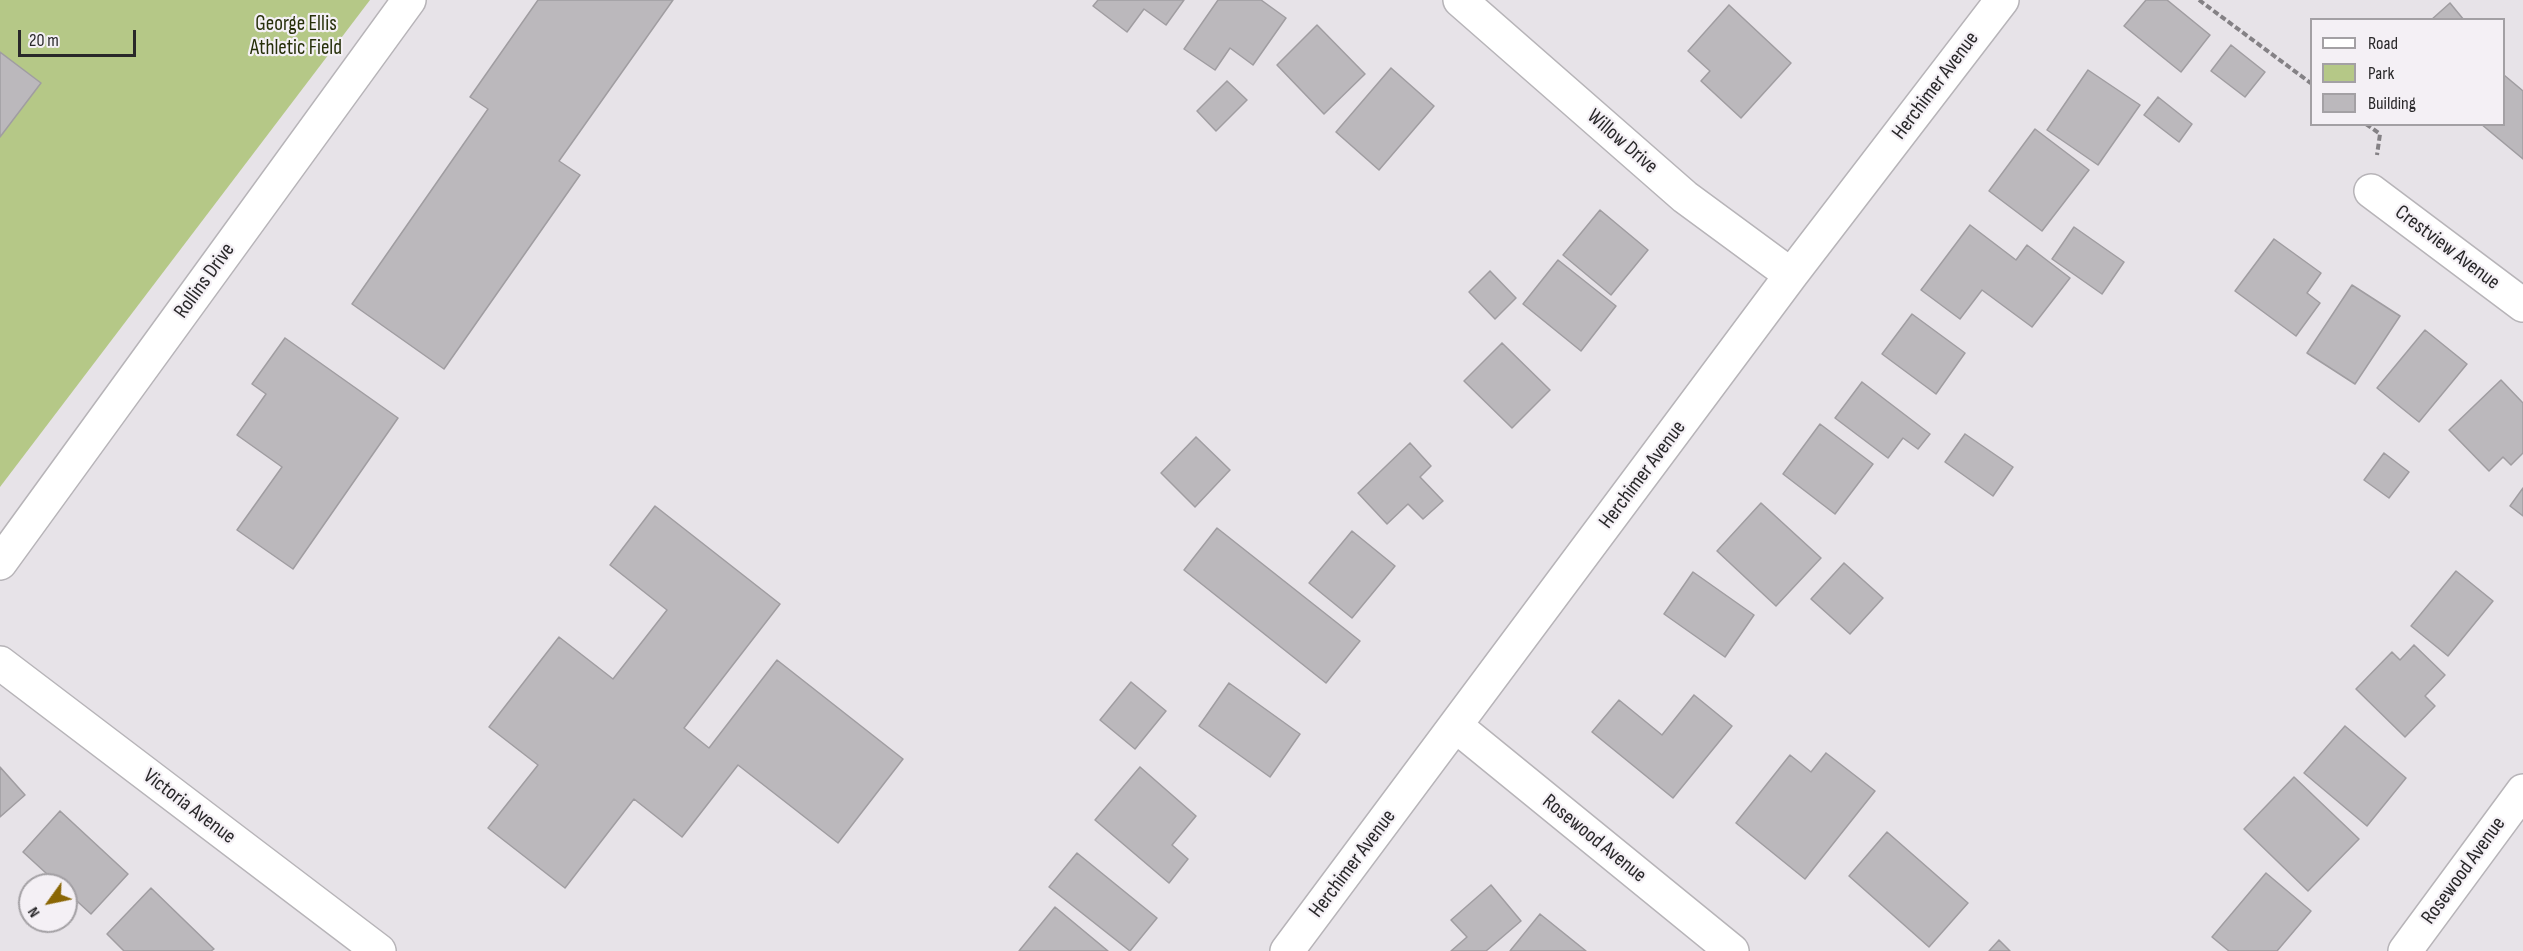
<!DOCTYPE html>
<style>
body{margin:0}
#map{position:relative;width:2523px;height:951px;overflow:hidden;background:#e7e3e8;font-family:"Sofia Sans Condensed",sans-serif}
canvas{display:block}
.legend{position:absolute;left:2310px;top:18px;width:195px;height:108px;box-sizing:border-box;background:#f4f0f5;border:2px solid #a3a0a4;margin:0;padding:8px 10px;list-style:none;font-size:18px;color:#29282a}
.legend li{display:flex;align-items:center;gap:12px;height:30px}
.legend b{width:30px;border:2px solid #a3a0a4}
.north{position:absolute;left:18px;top:873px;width:60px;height:60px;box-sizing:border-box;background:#f4f0f5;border:2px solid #a3a0a4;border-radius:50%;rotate:237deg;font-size:16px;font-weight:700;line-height:24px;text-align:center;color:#29282a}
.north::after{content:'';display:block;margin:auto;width:21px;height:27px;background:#8a6604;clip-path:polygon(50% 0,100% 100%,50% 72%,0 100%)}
.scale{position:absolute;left:18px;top:30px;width:118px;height:27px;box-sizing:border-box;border:3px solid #29282a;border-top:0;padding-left:8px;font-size:18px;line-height:21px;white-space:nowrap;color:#29282a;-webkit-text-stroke:4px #f4f0f5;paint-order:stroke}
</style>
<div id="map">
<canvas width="2523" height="951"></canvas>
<ul class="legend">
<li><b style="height:8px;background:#fff"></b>Road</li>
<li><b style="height:16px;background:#b5c887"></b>Park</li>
<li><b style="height:16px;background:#bbb8bc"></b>Building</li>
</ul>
<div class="north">N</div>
<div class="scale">20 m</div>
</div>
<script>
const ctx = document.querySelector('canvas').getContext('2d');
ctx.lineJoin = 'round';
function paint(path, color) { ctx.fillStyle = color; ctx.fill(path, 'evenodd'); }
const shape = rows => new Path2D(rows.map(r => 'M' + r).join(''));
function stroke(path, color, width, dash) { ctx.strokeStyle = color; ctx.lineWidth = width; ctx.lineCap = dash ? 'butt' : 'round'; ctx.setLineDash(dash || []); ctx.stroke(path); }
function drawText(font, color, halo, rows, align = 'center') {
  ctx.font = font + ' "Sofia Sans Condensed",sans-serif'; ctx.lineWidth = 4.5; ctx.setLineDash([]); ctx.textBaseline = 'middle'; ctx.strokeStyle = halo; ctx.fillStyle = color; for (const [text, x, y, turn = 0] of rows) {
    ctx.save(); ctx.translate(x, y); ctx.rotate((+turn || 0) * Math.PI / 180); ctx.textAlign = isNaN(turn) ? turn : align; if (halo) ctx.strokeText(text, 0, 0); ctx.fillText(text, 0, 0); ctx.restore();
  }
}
const green = shape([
 [0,0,370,0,0,487]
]);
const building = shape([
 [538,0,673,0,559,161,580,175,444,369,352,304,488,109,470,97,538,0],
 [1098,0,1184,0,1166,25,1144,9,1127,32,1093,6,1098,0],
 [1218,0,1261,0,1286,18,1253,65,1230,48,1215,70,1184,49,1218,0],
 [2146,0,2167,0,2210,35,2181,72,2124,26,2146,0],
 [2450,3,2464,20,2431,20,2450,3],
 [1729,5,1791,63,1741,118,1701,81,1710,71,1688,51,1729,5],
 [1317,25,1365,74,1324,114,1277,65,1317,25],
 [2231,45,2265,72,2245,97,2211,71,2231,45],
 [0,52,41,83,0,137,0,52],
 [1391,68,1434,106,1379,170,1336,132,1391,68],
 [2088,70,2140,105,2098,165,2047,130,2088,70],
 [2504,75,2523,91,2523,159,2481,124,2504,124,2504,75],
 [1227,81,1247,100,1216,131,1197,111,1227,81],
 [2158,97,2192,124,2179,142,2144,115,2158,97],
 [2035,129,2089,170,2042,231,1989,191,2035,129],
 [1600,210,1648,250,1611,295,1563,255,1600,210],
 [1970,225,2016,260,2027,245,2070,278,2032,327,1982,290,1960,319,1921,290,1970,225],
 [2074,227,2124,262,2102,294,2052,259,2074,227],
 [2274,239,2321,273,2307,293,2320,303,2296,336,2235,291,2274,239],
 [1558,260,1616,306,1581,351,1523,304,1558,260],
 [1490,271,1516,298,1495,319,1469,292,1490,271],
 [2352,285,2400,316,2355,384,2307,353,2352,285],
 [1912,314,1965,353,1936,394,1882,354,1912,314],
 [2425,330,2467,364,2419,422,2377,388,2425,330],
 [285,338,398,418,293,569,237,530,282,467,237,435,266,394,252,384,285,338],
 [1502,343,1550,390,1512,428,1464,381,1502,343],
 [2501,380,2523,403,2523,453,2511,465,2503,457,2489,471,2449,430,2501,380],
 [1862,382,1930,434,1918,449,1903,438,1888,458,1835,418,1862,382],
 [1820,424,1873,464,1835,514,1783,474,1820,424],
 [1965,434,2013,467,1993,496,1945,462,1965,434],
 [1196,437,1230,470,1195,507,1161,473,1196,437],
 [1410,443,1431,466,1420,477,1443,501,1423,519,1408,504,1387,524,1358,493,1410,443],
 [2384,453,2409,472,2389,498,2364,480,2384,453],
 [2523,488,2523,516,2510,506,2523,488],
 [1761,503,1821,558,1776,606,1717,551,1761,503],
 [655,506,780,604,684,728,709,748,777,660,903,759,838,843,738,765,682,837,634,799,565,888,488,828,538,765,489,727,559,637,613,679,667,610,610,565,655,506],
 [1217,528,1360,641,1326,683,1184,570,1217,528],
 [1352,531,1395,566,1352,618,1309,583,1352,531],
 [1844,563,1883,598,1850,634,1811,599,1844,563],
 [2456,571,2493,601,2448,656,2411,626,2456,571],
 [1693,572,1754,615,1725,657,1664,614,1693,572],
 [2414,645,2445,675,2425,696,2435,706,2405,737,2356,689,2392,652,2400,660,2414,645],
 [1131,682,1166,711,1135,749,1100,720,1131,682],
 [1229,683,1300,734,1270,777,1199,726,1229,683],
 [1694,695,1732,726,1673,798,1592,732,1619,700,1662,735,1694,695],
 [2345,726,2406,778,2367,826,2304,773,2345,726],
 [1826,753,1875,791,1805,879,1736,823,1790,755,1811,772,1826,753],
 [0,767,25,795,0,817,0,767],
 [1140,767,1196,816,1172,845,1188,859,1169,883,1095,820,1140,767],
 [2294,777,2359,839,2308,891,2244,829,2294,777],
 [60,811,128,874,91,914,66,891,66,885,59,885,23,852,60,811],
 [1887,832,1968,903,1929,947,1849,876,1887,832],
 [1077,853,1157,918,1130,951,1049,887,1077,853],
 [2266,873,2311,911,2277,951,2229,951,2212,937,2266,873],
 [1491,885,1521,921,1486,951,1451,951,1467,937,1451,920,1491,885],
 [151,888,214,949,211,951,124,951,107,934,151,888],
 [1055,907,1108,951,1019,951,1055,907],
 [1540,914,1586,951,1510,951,1540,914],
 [1999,940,2010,951,1989,951,1999,940]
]);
const path = shape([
 [2199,0,2312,84],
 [2366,124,2380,134,2377,155]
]);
const minor = shape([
 [1460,0,1685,197,1791,275],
 [2371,191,2523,305],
 [0,563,409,0],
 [0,663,379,951],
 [1456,726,1732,951],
 [1287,951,1791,275,2002,0],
 [2405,951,2523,791]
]);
const parkNames = [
 ["George Ellis",296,25],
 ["Athletic Field",296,49]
];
const streetNames = [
 ["Herchimer Avenue",1936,86,-53],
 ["Willow Drive",1622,142,41],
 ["Crestview Avenue",2447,248,37],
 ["Rollins Drive",205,281,-54],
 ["Herchimer Avenue",1643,475,-53],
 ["Victoria Avenue",189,807,37],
 ["Rosewood Avenue",1594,839,39],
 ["Herchimer Avenue",1353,864,-53],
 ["Rosewood Avenue",2464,871,-54]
];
paint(green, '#b5c887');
paint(building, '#bbb8bc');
stroke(building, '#a09da1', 1.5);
stroke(minor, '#b7b4b8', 36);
stroke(path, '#848185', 4, [6, 3]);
stroke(minor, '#fff', 33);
drawText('21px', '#262f09', '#f4f0f5', parkNames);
drawText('21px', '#29282a', '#f4f0f5', streetNames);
</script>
